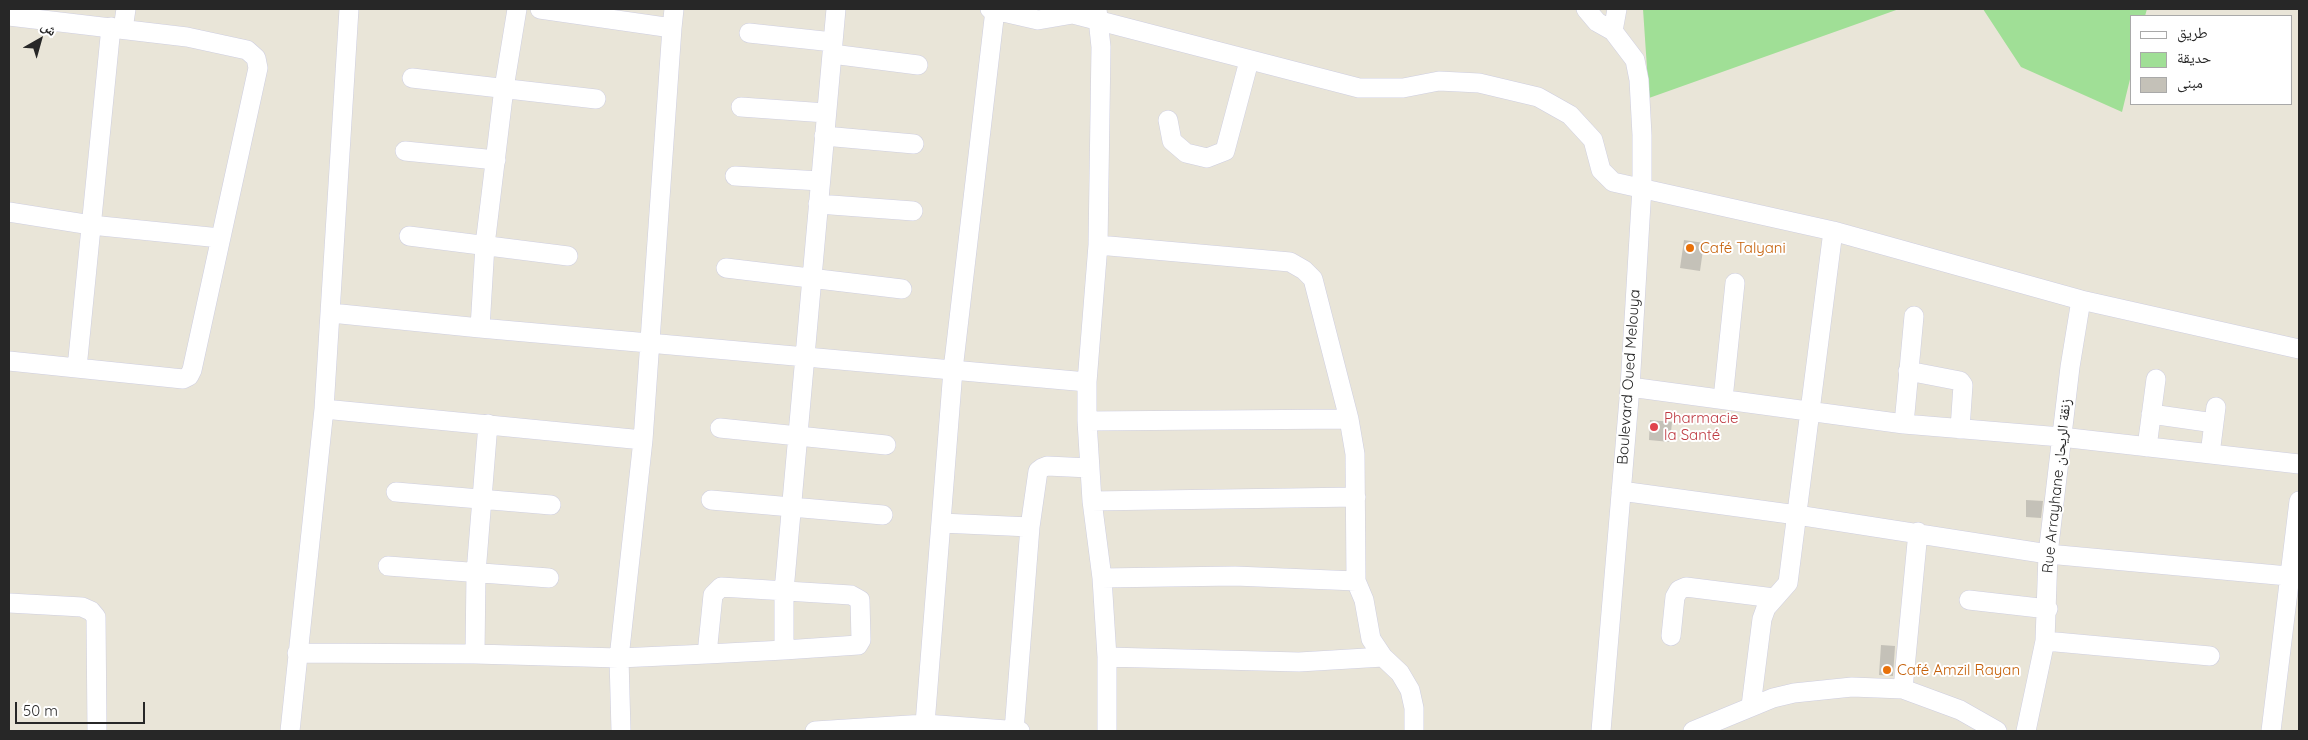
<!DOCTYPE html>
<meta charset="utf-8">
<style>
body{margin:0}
#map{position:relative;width:2308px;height:740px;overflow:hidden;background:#e9e5d8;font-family:Quicksand,"Noto Naskh Arabic",sans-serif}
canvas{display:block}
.frame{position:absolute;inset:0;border:10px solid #272727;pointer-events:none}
.legend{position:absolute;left:2130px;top:15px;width:162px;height:90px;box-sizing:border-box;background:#fff;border:1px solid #a9a9a9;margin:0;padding:6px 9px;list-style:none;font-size:15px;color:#272727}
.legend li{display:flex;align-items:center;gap:10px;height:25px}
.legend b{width:25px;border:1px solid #a9a9a9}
.north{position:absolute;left:15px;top:15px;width:50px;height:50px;-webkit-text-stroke:4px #fff;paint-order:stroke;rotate:38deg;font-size:14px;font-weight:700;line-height:20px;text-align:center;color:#272727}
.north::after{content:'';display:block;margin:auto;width:18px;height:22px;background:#272727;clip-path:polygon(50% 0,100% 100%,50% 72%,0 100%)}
.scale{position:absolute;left:15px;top:702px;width:130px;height:22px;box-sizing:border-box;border:2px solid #272727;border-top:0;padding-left:6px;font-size:15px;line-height:18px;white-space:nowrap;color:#272727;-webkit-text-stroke:4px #fff;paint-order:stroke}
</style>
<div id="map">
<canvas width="2308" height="740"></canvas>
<div class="frame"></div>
<ul class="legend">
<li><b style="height:6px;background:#fff"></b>طريق</li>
<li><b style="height:14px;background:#a0df96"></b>حديقة</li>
<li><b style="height:14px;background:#c4c1b8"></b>مبنى</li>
</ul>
<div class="north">ش</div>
<div class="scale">50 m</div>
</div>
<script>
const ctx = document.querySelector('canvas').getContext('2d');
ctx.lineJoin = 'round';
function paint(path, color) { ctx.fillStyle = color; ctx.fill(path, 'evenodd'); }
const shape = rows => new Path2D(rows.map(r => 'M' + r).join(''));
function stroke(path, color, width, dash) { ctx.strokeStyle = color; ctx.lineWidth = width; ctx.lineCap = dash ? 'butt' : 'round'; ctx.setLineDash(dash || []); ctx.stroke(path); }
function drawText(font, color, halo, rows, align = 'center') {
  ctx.font = font + ' Quicksand,"Noto Naskh Arabic",sans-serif'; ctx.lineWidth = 4; ctx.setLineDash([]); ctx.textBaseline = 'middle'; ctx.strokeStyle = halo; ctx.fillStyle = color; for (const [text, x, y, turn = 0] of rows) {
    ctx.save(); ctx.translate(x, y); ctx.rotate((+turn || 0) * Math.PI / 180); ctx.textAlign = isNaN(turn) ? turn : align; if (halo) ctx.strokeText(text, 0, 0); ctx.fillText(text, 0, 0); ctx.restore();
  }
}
const green = shape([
 [1643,9,1899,9,1649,98],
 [1983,9,2147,9,2145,16,2132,16,2132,71,2122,112,2021,67]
]);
const building = shape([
 [1684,240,1704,243,1700,271,1680,268],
 [1650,420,1672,422,1670,442,1649,440],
 [2026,500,2043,501,2041,518,2026,517],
 [1881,645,1895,646,1893,676,1879,675]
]);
const minor = shape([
 [540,9,672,28,643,440,619,658,707,654,784,650,858,645,861,640,860,600,851,595,721,587,713,595,707,654],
 [990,9,1038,20,1073,14,1359,88,1403,88,1439,81,1479,83,1538,97,1570,115,1593,140,1601,170,1613,182,1833,231,2081,300,2299,349],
 [1097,9,1101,47,1098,245,1087,382,1087,421,1092,501,1102,578,1107,657,1107,731],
 [1586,9,1597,22,1613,31,1635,60,1639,80,1642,135,1642,187,1630,387,1601,731],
 [9,16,187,37,247,50,256,58,258,68,192,370,189,376,183,379,9,361],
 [672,28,674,9],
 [123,29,126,9],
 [1613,31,1617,9],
 [749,33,833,42],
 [832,54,918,65],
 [412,78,596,99],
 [741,107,826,113],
 [1168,120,1172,141,1186,153,1207,158,1225,151,1249,61],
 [824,136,914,144],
 [405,151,496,160],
 [735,176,820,181],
 [818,204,913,211],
 [9,212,91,225,220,238],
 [409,236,568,256],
 [1098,245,1290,262,1304,270,1313,279,1349,419,1355,454,1356,581,1364,600,1371,639,1383,657,1400,673,1410,690,1414,708,1414,731],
 [726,268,902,289],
 [331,313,480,328,485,245,504,88,517,9],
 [480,328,1087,382],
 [77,368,111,27],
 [1908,371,1960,381,1963,385,1960,429],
 [1630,387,1904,424,2061,437,2299,464],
 [1723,399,1735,283],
 [324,409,643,440],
 [2151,414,2214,423],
 [1087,421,1349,419],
 [1904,424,1914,316],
 [720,428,886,445],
 [2147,447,2156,379],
 [2210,454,2216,407],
 [1621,491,1797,515,2048,554,2299,577],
 [396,492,551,505],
 [711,500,883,515],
 [1092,501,1356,497],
 [941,523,1030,527,1038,471,1042,468,1047,466,1090,468],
 [388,566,549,578],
 [1102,578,1235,576,1356,581],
 [1969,600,2048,609],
 [9,603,82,607,91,611,96,617,97,731],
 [1671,636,1675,597,1679,590,1686,587,1774,598],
 [2045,641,2210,656],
 [784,650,784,591,836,9],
 [297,653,475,654,619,658,621,731],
 [475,654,476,573,488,424],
 [1107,657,1299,662,1383,657],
 [1903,689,1918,532],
 [1751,706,1762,619,1766,608,1788,583,1833,231],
 [925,724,953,370,995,10],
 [290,731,324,409,349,9],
 [815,731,925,724,1020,731],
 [1014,731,1030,527],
 [1693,731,1773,698,1794,693,1852,687,1903,689,1960,710,1997,731],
 [2026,731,2045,641,2048,554,2070,367,2081,300],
 [2271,731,2299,501]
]);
const markers = [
 [1690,248,5,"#e8710a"],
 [1654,427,5,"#e0444e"],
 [1887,670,5,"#e8710a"]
];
const foodNames = [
 ["Café Talyani",1700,248],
 ["Café Amzil Rayan",1897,670]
];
const streetNames = [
 ["Boulevard Oued Melouya",1629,377,-86],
 ["Rue Arrayhane زنقة الريحان",2057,486,-84]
];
const healthNames = [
 ["Pharmacie",1664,418],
 ["la Santé",1664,435]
];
paint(green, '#a0df96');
paint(building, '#c4c1b8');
stroke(minor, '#cecee0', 20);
stroke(minor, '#fff', 19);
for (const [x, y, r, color] of markers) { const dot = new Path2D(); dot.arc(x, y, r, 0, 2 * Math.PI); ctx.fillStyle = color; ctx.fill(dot); stroke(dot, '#fff', 2); }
drawText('15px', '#c56008', '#fff', foodNames, 'left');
drawText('15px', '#272727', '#fff', streetNames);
drawText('15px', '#be3a42', '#fff', healthNames, 'left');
</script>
